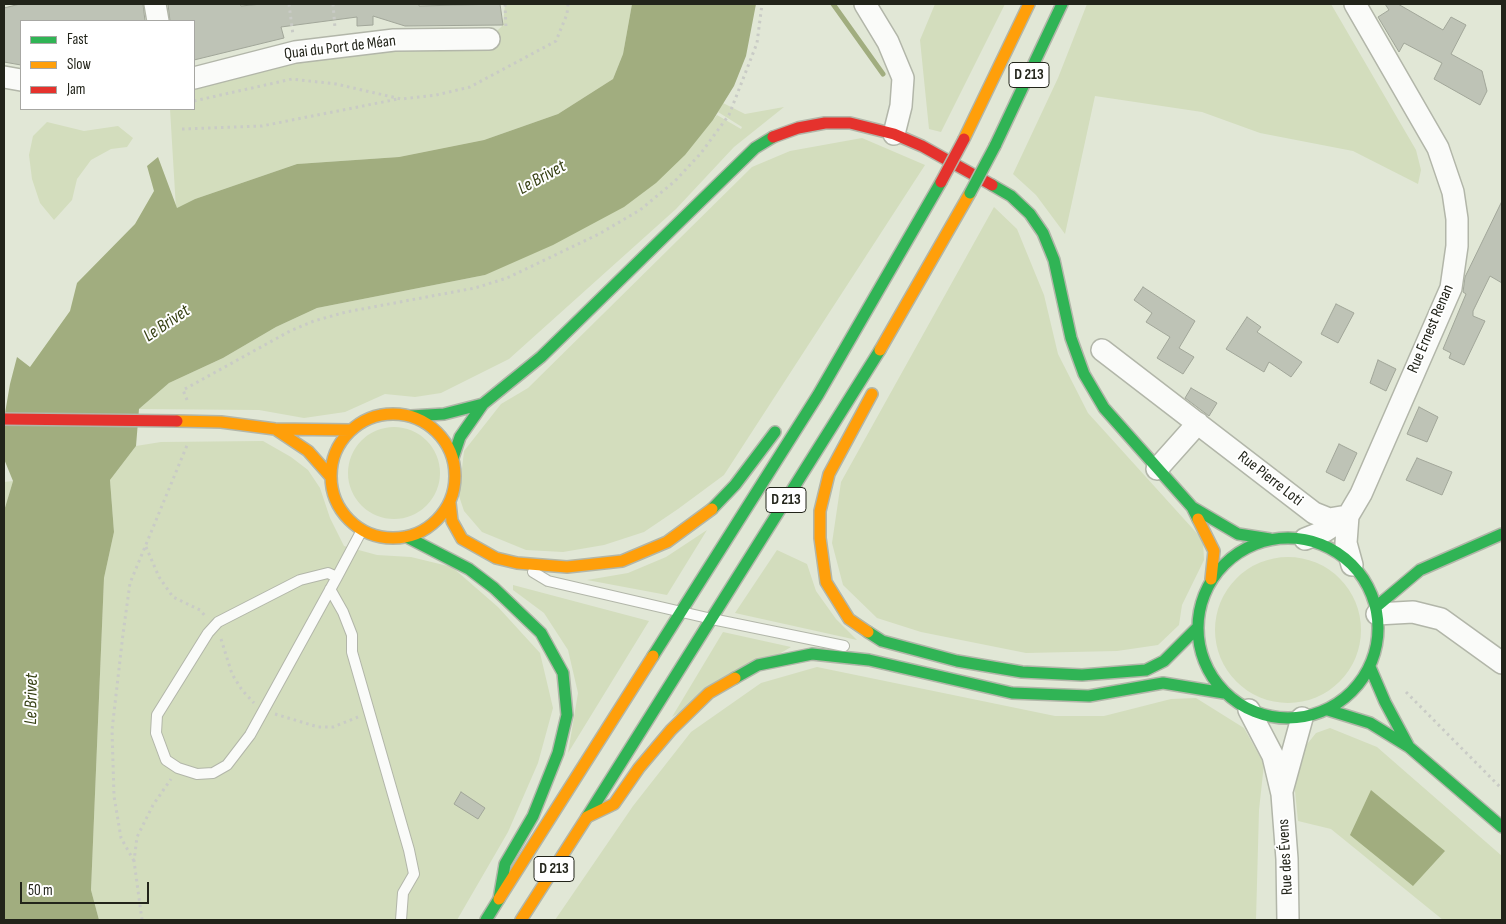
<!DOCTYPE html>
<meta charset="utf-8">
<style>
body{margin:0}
#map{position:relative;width:1506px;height:924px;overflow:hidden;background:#e1e7d6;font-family:"Sofia Sans Condensed",sans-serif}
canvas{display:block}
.frame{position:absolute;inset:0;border:5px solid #22241a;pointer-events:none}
.legend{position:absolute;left:20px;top:20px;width:175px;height:90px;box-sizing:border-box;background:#fff;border:1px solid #a7a7a3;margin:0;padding:6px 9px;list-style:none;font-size:15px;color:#22241a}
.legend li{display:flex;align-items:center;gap:10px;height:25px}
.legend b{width:25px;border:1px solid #a7a7a3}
.scale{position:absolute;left:20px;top:882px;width:129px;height:22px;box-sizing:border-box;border:2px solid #22241a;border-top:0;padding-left:6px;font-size:15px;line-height:18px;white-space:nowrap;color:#22241a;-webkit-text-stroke:4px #fff;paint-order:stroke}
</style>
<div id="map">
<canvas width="1506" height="924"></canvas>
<div class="frame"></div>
<ul class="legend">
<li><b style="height:6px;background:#30b455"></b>Fast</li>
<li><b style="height:6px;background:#ff9f0a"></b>Slow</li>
<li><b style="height:6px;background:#e5322d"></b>Jam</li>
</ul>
<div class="scale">50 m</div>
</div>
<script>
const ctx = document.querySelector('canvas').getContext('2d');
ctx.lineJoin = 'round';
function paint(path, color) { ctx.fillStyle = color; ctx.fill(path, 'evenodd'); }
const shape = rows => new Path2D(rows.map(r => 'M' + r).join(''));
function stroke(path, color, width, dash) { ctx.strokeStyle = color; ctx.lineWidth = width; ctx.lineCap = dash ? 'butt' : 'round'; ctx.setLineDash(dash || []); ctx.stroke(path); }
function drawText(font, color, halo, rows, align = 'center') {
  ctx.font = font + ' "Sofia Sans Condensed",sans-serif'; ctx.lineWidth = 4; ctx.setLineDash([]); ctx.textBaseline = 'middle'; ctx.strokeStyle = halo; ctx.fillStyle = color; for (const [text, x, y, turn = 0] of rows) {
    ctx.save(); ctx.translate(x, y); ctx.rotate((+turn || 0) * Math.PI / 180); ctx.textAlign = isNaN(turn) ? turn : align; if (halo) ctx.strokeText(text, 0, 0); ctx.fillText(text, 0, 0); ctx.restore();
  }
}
const green = shape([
 [505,4,632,4,623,54,613,79,558,114,484,140,399,157,297,164,195,199,176,209,170,109,194,109,194,85,337,49,411,51,489,39,503,25],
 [935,4,1005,4,941,132,929,129,920,40],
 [1087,4,1331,4,1416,150,1421,170,1418,184,1353,151,1260,133,1202,112,1095,96,1065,234,1036,195,1013,174,1058,78],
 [723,103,745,114,784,107,734,147,676,209,509,359,441,393,415,397,385,394,345,412,304,418,259,410,139,409,169,383,223,358,276,327,317,308,485,275,713,120,717,115,741,129,742,127,718,112],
 [47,122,84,131,118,126,133,138,127,147,111,149,91,160,77,179,72,200,54,220,40,203,32,179,29,155,33,136],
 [862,138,925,165,724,475,678,509,644,532,604,545,563,552,526,550,482,532,464,511,459,496,464,451,501,404,528,388,752,167,790,151],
 [994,207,1017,229,1044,295,1058,354,1088,413,1203,540,1204,560,1182,605,1179,625,1158,645,1117,651,1026,653,921,632,877,618,843,585,832,543,841,482],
 '348 473a46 46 0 1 1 92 0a46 46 0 1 1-92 0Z',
 [263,441,291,457,308,470,320,488,330,518,344,546,377,555,411,557,452,567,498,607,540,653,553,708,538,763,508,832,457,920,99,920,91,890,104,578,114,532,110,480,136,446,161,442],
 [13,481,4,511,4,482],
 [707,530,667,595,587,580,628,573,666,557],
 [777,550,807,564,816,591,836,619,857,640,735,613],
 '1215 630a73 73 0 1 1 146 0a73 73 0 1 1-146 0Z',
 [513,585,649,621,568,753,578,693,568,650,544,613,513,590],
 [723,632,791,647,672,717],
 [817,667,1055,716,1104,716,1171,699,1196,698,1244,728,1264,764,1259,810,1256,920,555,920,633,806,691,732,761,683],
 [1330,728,1377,747,1502,856,1502,920,1443,920,1331,829,1298,821,1294,781,1304,748,1316,733]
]);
const water = shape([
 [632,4,756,4,746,56,734,86,713,120,685,155,656,183,624,207,553,245,485,275,317,308,276,327,223,358,169,383,139,409,136,446,110,480,114,532,104,578,91,890,99,920,4,920,4,511,13,481,4,459,4,419,10,384,17,357,30,367,70,311,77,283,135,224,154,191,147,166,158,157,177,208,195,199,297,164,399,157,484,140,558,114,613,79,623,54],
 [1371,790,1445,851,1413,886,1350,835]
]);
const stream = shape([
 [833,4,883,74]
]);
const building = shape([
 [20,4,143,4,145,21,21,21,21,65,4,62,4,8,20,4],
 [168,4,240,4,241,6,262,4,419,4,419,6,500,4,503,25,405,26,373,16,373,25,357,26,357,17,281,27,284,38,194,60,194,21,170,21,168,4],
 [1385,4,1398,4,1443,30,1451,17,1466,25,1451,54,1482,71,1487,91,1480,105,1434,79,1442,63,1404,43,1399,52,1378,17,1389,10,1385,4],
 [1502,201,1502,283,1490,276,1473,311,1473,316,1485,321,1464,365,1449,358,1451,353,1443,349,1466,294,1463,292,1465,277,1502,201],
 [1143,287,1195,321,1179,348,1194,357,1183,374,1157,358,1170,337,1146,322,1152,313,1134,300,1143,287],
 [1336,304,1354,313,1338,343,1321,334,1336,304],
 [1247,317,1261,327,1257,332,1302,362,1291,377,1269,362,1264,372,1226,349,1247,317],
 [1378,360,1396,369,1386,391,1370,383,1378,360],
 [1191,388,1217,403,1209,416,1185,398,1191,388],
 [1419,407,1438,417,1427,442,1407,434,1419,407],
 [1339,444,1357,453,1344,481,1326,472,1339,444],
 [1417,458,1452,472,1442,495,1406,480,1417,458],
 [461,792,485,808,478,819,454,804,461,792]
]);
const path = shape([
 [289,4,293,35],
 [333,4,335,28],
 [505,4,506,29],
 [194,101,292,79,336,84,401,99,436,95,470,87,556,41,567,14,568,4],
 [182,129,262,126,398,99],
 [187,400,183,390,290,331,314,321,346,312,475,288,507,278,599,234,640,210,675,181,701,153,729,115,757,43,762,4],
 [146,547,159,577,173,597,200,610,206,617],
 [221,639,232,674,242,690,254,703],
 [1406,692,1502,789],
 [275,714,318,727,333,727,358,717],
 [134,861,121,838,114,796,112,730,123,634,130,583,188,443],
 [142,920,134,861,137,837,153,805,171,779]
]);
const lane = shape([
 [533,572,548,581,712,619,844,646],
 [337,577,328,573,300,580,218,622,208,633,157,715,156,733,166,760,178,768,197,774,213,773,227,765,250,735,337,577,362,530],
 [330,589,343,612,352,635,352,652,409,850,414,874,403,893,401,920]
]);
const street = shape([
 [155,4,158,21],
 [865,4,888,42,903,78,901,106,894,134],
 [4,77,21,80],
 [194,78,295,52,394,40,489,39],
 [1102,350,1314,513,1329,519,1347,516],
 [1157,469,1198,423],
 [1348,516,1346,543,1352,565],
 [1305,539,1325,531,1348,516,1361,494,1451,288,1457,246,1457,219,1453,192,1438,148,1355,4],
 [1377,614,1413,612,1441,619,1502,663],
 [1249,710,1273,756,1282,794,1287,859,1288,920],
 [1282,791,1302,718]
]);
const fast = shape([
 [995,146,1062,4],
 [992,185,1011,196,1030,214,1043,233,1054,260,1071,338,1084,374,1104,408,1192,507,1198,519],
 [411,416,444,414,483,404],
 [453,458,460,437,483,404,541,357,755,148,773,137],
 [1192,507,1238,534,1270,539],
 [712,509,735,485,775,432],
 [407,537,469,569,494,588,541,633,563,673,567,715,558,753,533,816,505,864,499,899,486,920],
 '1198 628a90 90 0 1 1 180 0a90 90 0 1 1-180 0Z',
 [1376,607,1420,570,1502,534],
 [868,632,882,641,957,661,1022,672,1082,675,1146,670,1164,661,1197,628],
 [653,656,818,395,941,182],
 [1370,667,1385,702,1408,745],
 [735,678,758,665,812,654,869,660,1012,693,1089,696,1163,683,1224,693],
 [1328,710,1370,723,1409,747,1502,827],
 [587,817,880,350]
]);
const slow = shape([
 [964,139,1029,4],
 [880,350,970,193],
 '331 476a62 62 0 1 1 124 0a62 62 0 1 1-124 0Z',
 [177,421,221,422,275,429,351,430],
 [275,429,308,451,331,477],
 [450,503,452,521,462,539,496,558,517,563,567,567,622,561,667,542,712,509],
 [1198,519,1214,551,1211,579],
 [868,632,849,619,826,582,820,538,820,511,829,474,872,394],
 [499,899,653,656],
 [521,920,587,817,614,804,639,768,671,730,709,693,735,678]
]);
const jam = shape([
 [773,137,798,128,825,123,850,123,894,134,922,146,992,185],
 [4,419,177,421]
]);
const fastBridge = shape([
 [970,193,995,146]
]);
const jamBridge = shape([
 [941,182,964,139]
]);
const shields = [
 [1029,75,40],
 [786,500,40],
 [554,869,40]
];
const shieldNames = [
 ["D 213",1029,75],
 ["D 213",786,500],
 ["D 213",554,869]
];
const streetNames = [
 ["Quai du Port de Méan",340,48,-7],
 ["Rue Ernest Renan",1431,329,-67],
 ["Rue Pierre Loti",1270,479,38],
 ["Rue des Évens",1286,857,-93]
];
const waterNames = [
 ["Le Brivet",542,178,-29],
 ["Le Brivet",167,324,-34],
 ["Le Brivet",32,699,-89]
];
paint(green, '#d3ddbd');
paint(water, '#a1ad7f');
stroke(stream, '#a1ad7f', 5);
paint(building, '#bec3b6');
stroke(building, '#a1a699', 1);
stroke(lane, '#b2b6a9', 12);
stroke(street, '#b2b6a9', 24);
stroke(fast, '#b2b6a9', 14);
stroke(slow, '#b2b6a9', 14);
stroke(jam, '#b2b6a9', 14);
stroke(path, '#c9cbc6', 3, [2.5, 4]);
stroke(lane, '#fafbf9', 10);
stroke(street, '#fafbf9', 21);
stroke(fast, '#30b455', 11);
stroke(slow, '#ff9f0a', 11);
stroke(jam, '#e5322d', 11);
stroke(fastBridge, '#b2b6a9', 14, []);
stroke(jamBridge, '#b2b6a9', 14, []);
stroke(fastBridge, '#30b455', 11);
stroke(jamBridge, '#e5322d', 11);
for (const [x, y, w] of shields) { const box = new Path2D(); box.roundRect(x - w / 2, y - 12.5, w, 25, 4); ctx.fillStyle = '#fff'; ctx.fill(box); stroke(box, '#22241a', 1); }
drawText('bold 15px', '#22241a', null, shieldNames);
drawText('16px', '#22241a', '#fff', streetNames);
drawText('italic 18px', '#364013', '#fff', waterNames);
</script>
